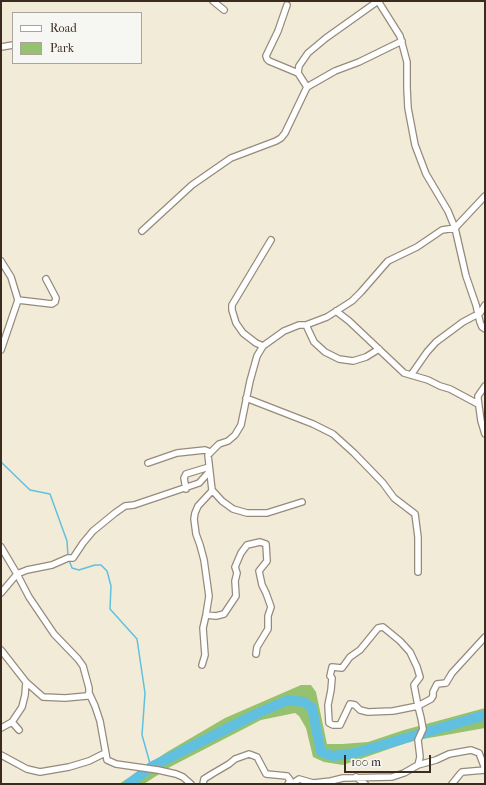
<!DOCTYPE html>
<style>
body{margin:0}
#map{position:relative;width:486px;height:785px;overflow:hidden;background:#f2ebd8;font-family:"IM FELL French Canon",serif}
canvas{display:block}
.frame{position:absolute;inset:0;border:2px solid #3b2a1e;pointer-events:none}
.legend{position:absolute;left:12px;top:12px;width:130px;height:52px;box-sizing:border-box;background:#f6f6f2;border:1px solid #aba49d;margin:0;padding:5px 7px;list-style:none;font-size:12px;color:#3b2a1e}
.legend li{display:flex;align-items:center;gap:8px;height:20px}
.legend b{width:20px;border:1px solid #aba49d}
.scale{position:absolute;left:344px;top:755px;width:87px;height:18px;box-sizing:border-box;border:2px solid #3b2a1e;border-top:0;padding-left:5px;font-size:12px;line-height:14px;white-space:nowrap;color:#3b2a1e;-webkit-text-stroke:3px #f6f6f2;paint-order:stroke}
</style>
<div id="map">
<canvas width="486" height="785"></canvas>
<div class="frame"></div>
<ul class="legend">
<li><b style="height:5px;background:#fff"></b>Road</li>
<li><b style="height:11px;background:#96c270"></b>Park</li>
</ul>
<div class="scale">100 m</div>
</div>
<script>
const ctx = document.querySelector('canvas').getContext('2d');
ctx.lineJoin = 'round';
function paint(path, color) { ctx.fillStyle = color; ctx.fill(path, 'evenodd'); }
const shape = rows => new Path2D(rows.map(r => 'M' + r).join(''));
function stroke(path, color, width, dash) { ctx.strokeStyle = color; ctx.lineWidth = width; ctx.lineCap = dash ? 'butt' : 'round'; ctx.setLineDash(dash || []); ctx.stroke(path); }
const green = shape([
 [301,685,311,685,316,692,327,744,342,744,368,742,404,730,485,708,485,728,412,741,343,765,324,762,313,757,306,728,299,716,295,713,261,720,170,767,144,784,119,784,167,752,225,718]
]);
const stream = shape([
 [1,462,30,490,50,494,67,541,68,556],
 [69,560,72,568,79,570,95,565,101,565,107,571,111,586,110,609,137,639,145,693,142,735,151,767]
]);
const river = shape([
 [129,784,151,767,256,714,288,700,304,702,312,708,321,752,333,756,355,753,485,715]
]);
const minor = shape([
 [213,1,224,10],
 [378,1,400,36,407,62,407,88,408,108,415,145,426,174,448,211,455,228,466,276,476,305,480,322,482,327,485,329],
 [287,5,278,31,266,56,267,59,269,61,298,73],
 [1,47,13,45],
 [307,87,298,73,299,66,308,53,326,38,378,1],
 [142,231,192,185,231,158,276,141,281,138,285,133,307,87,335,71,359,62,402,41],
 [1,261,11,277,18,300,1,350],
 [18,300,52,304,55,302,56,298,46,279],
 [336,311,349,321,404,373,428,380,440,386,450,389,478,404],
 [306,325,314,342,325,352,339,359,353,361,366,357,379,349],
 [263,346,256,343,243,333,236,323,232,310,232,305,271,240],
 [411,375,427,352,436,342,463,322,480,313,485,305],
 [485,386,478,396,478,399,481,421,485,434],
 [246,398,313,424,333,434,354,453,383,483,394,498,415,514,418,537,418,572],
 [148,463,177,453,205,450,210,452],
 [186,489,184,478,186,474,209,467],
 [212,490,222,501,233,509,247,513,267,513,302,502],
 [1,547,17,574,1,593],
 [206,615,216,616,224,614,236,596,235,581,237,573,235,567,241,553,247,545,260,542,266,544,267,561,259,571,262,585,266,593,271,607,268,616,268,629,257,647,256,654],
 [1,650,26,682,43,697,65,698,87,696,89,693,89,688,83,666,78,659,54,634,29,597,17,574,27,570,52,565,68,558,73,558,83,543,93,531,115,513,125,506,134,505,199,483,209,472],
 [202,665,205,655,203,628,206,615,209,596,204,560,200,545,196,534,194,519,195,513,198,506,211,492,212,490,208,455,219,444,228,441,235,435,241,425,250,381,257,356,263,346,284,331,299,325,306,325,327,317,352,301,361,292,388,261,417,247,442,230,455,228,485,196],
 [89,693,95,706,100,721,107,760,116,764,158,770,176,774,183,777,191,784],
 [1,728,12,722],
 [19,730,12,722,22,707,25,695,26,682],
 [1,755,27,769,40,772,69,767,89,761,105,753],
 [418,765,436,760,449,754,471,750,479,753,484,766,484,769],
 [356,777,365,784],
 [203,784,204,779,212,774,229,764,235,759,249,754,257,757,266,774,287,776,290,780,288,784],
 [292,784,299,779,313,783,331,781,343,778,392,777,404,773,418,765,420,757,418,740,423,729,421,718,418,706,414,685,420,677,417,667,410,652,400,641,383,627,378,628,360,650,350,657,342,668,332,667,330,676,332,678,331,690,328,705,329,723,333,725,340,725,350,704,355,705,360,710,368,712,393,711,418,706,431,699,433,696,433,692,437,684,446,683,452,673,485,637],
 [452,784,460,774,462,772,485,770]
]);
paint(green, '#96c270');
stroke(stream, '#61c0df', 1.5);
stroke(river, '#61c0df', 10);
stroke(minor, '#968a7b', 8);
stroke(minor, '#fff', 5.5);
</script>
